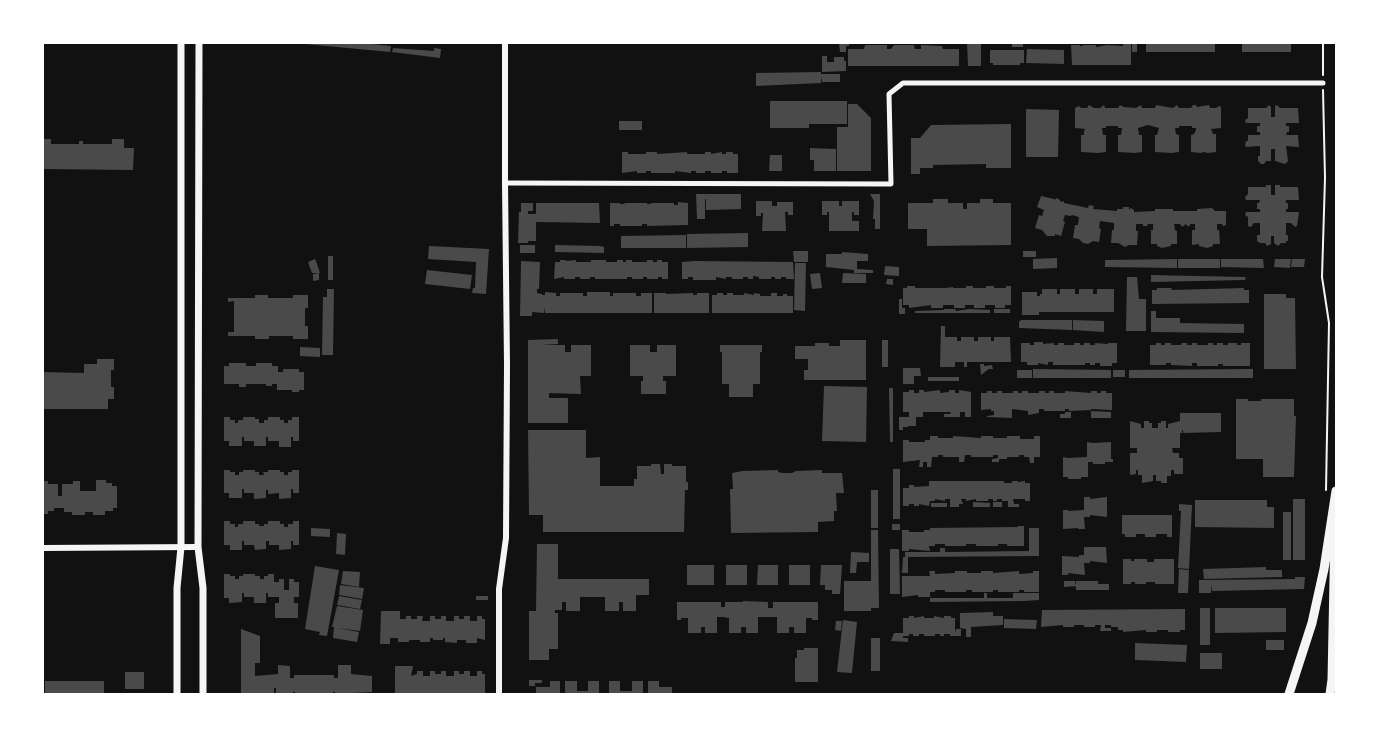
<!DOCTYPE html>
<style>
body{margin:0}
#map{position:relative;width:1379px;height:737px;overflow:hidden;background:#111;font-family:"Space Grotesk",sans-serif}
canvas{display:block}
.frame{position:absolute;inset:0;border:44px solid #fff;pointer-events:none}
</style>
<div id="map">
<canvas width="1379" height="737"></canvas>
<div class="frame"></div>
</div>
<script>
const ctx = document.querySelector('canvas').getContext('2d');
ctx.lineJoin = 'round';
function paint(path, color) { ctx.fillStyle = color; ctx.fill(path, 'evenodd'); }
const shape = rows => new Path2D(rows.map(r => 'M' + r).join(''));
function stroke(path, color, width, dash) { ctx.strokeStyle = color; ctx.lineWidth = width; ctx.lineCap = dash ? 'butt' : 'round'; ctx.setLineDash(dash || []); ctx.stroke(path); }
const building = shape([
 [305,42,353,42,391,46,390,52,305,44],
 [839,42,849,42,849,46,846,46,846,52,840,52],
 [967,42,981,42,981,66,968,66],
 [1012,42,1023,42,1023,47,1012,47],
 [1123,42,1131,42,1131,65,1072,65,1071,45,1080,45,1080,46,1083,46,1083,45,1096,45,1096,47,1107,45,1123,46],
 [1132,42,1137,42,1137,52,1132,52],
 [1146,42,1215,42,1215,52,1146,52],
 [1242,42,1291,42,1291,52,1242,52],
 [865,45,887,45,887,49,891,49,894,45,914,45,915,49,921,49,921,45,942,46,943,49,959,49,959,66,848,66,848,49,864,49],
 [393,48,434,51,434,48,441,49,440,58,392,52],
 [1027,49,1064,50,1064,64,1026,63],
 [990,50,1024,50,1024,63,1020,63,1020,65,993,65,993,63,990,63],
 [822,56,827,56,827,62,834,62,834,57,844,57,844,61,846,61,846,71,822,72],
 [821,72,821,74,840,74,840,82,822,82,821,76,821,83,756,86,756,73],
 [770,101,847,101,847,124,809,124,809,128,770,128],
 [848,104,857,104,871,118,871,171,837,171,837,127,848,127],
 [1089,105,1094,108,1100,108,1104,105,1105,108,1118,108,1120,105,1124,107,1136,108,1141,105,1142,108,1155,108,1156,105,1173,108,1177,105,1179,108,1191,108,1193,105,1196,105,1197,107,1209,105,1210,108,1216,108,1219,106,1221,107,1221,128,1211,129,1213,134,1216,134,1216,152,1208,153,1204,152,1201,153,1191,152,1191,135,1194,134,1196,130,1196,128,1192,128,1192,126,1179,126,1179,128,1175,128,1176,134,1179,135,1179,152,1171,153,1155,152,1155,135,1157,135,1159,128,1148,125,1138,128,1139,135,1142,135,1142,152,1135,153,1118,152,1118,135,1121,135,1122,128,1118,128,1118,126,1106,126,1106,128,1102,128,1103,135,1106,135,1106,152,1098,153,1081,152,1081,135,1084,135,1084,130,1086,129,1075,128,1075,108,1079,106,1081,108,1087,108],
 [1269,105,1271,107,1271,117,1275,117,1275,106,1277,105,1280,108,1298,108,1299,123,1286,123,1286,126,1289,126,1289,132,1287,132,1286,135,1298,135,1299,147,1286,146,1288,161,1285,164,1275,161,1275,149,1271,149,1271,161,1266,161,1264,164,1261,164,1258,161,1258,156,1260,156,1260,146,1246,147,1245,145,1246,141,1248,141,1248,135,1260,135,1260,132,1257,132,1257,126,1260,126,1260,123,1246,123,1245,120,1248,118,1248,108,1266,108],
 [1026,109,1059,110,1058,157,1026,157],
 [619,121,642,121,642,130,619,130],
 [1011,124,1011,168,986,168,986,164,933,165,933,168,920,168,920,174,911,174,911,138,920,138,931,125],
 [42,139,51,139,51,144,79,144,79,141,83,141,83,144,112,144,112,139,124,139,124,148,134,148,133,170,42,169],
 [810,148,836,149,836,171,814,171,814,160,810,160],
 [622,152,628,152,628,154,646,154,646,152,657,152,657,154,687,152,687,154,705,154,705,152,711,152,711,154,722,152,722,154,726,154,726,152,733,152,733,154,738,154,738,173,727,173,727,171,722,171,722,173,711,173,711,171,705,171,705,173,696,173,696,171,691,171,691,173,675,171,675,173,651,173,651,171,646,171,646,173,637,173,637,171,622,173],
 [770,155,782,155,782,171,769,171],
 [1266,185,1271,185,1271,195,1275,195,1275,185,1280,185,1280,187,1298,187,1299,200,1286,200,1286,203,1288,203,1288,209,1286,209,1286,212,1299,212,1297,226,1295,227,1291,223,1286,223,1286,235,1288,235,1288,241,1286,241,1286,243,1281,243,1278,246,1274,243,1274,236,1271,236,1271,244,1267,246,1265,243,1260,243,1257,241,1257,235,1260,235,1260,223,1254,223,1251,227,1248,226,1248,217,1245,215,1246,212,1260,212,1260,209,1257,209,1257,203,1259,203,1260,200,1246,200,1245,197,1248,194,1248,187,1266,187],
 [696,194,741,194,741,209,706,210,706,199,705,199,705,219,697,219],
 [870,194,880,194,880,219,873,219,874,201],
 [1041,196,1054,199,1055,200,1056,198,1059,199,1061,202,1064,201,1064,203,1088,208,1089,205,1094,206,1093,209,1117,211,1117,209,1123,209,1123,207,1129,207,1129,210,1131,208,1134,210,1134,212,1155,211,1155,209,1173,209,1173,211,1197,211,1197,209,1212,208,1215,211,1226,211,1226,225,1223,226,1222,224,1217,224,1217,230,1219,230,1220,244,1213,244,1213,246,1207,248,1199,246,1199,244,1192,245,1192,230,1195,230,1195,224,1190,224,1190,226,1187,226,1186,224,1182,227,1180,224,1174,224,1175,230,1177,231,1177,244,1171,244,1171,246,1162,248,1157,246,1157,244,1151,244,1151,230,1153,230,1153,224,1148,224,1147,226,1143,226,1143,224,1136,224,1136,231,1138,231,1137,245,1129,245,1125,247,1118,243,1111,243,1112,230,1114,230,1114,223,1100,221,1099,228,1101,229,1099,242,1093,241,1088,244,1083,243,1079,239,1073,238,1075,225,1078,225,1079,217,1072,215,1071,216,1065,215,1063,221,1065,222,1061,236,1055,234,1055,236,1047,236,1042,230,1035,228,1039,215,1042,216,1044,210,1037,207],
 [933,199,948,199,948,203,963,203,963,209,967,209,967,203,980,203,980,199,993,199,993,203,1011,203,1011,245,927,246,927,229,908,229,908,203,933,203],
 [756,201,772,201,772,206,777,206,777,202,793,202,793,215,788,215,788,212,785,212,786,231,762,231,763,213,761,213,761,216,756,216],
 [822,201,839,201,839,206,842,206,842,201,859,201,859,215,854,215,854,212,852,212,852,221,859,221,859,231,829,231,829,212,827,212,827,215,822,215],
 [678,202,688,203,688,225,647,226,647,224,642,224,642,226,620,226,620,224,614,224,614,226,610,226,610,203,620,203,620,204,625,204,624,203,647,203,647,204,651,204,651,203,674,203,674,205,678,205],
 [521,203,533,203,533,211,528,211,528,214,536,214,536,203,599,203,600,223,536,222,536,241,528,241,528,243,518,243,519,212,521,212],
 [875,219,880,219,880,229,875,229],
 [748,233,748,247,687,248,687,234],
 [686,235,686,248,621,248,621,236],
 [520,245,535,245,535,253,520,253],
 [555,245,600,246,604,247,604,253,555,252],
 [429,246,489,249,486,294,472,293,473,288,475,288,476,262,428,259],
 [793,251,808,251,808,262,794,262],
 [1023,251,1036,251,1036,257,1023,257],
 [842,252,868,254,868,261,857,261,857,269,873,270,873,273,854,273,854,270,826,267,826,254,842,254],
 [328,256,333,256,333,280,328,280],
 [1057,258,1057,268,1033,269,1033,259],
 [315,259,316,261,320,273,312,273,308,262],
 [1177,259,1177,268,1105,267,1105,260],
 [1178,259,1220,259,1220,268,1178,268],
 [1221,259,1263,259,1264,268,1221,267],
 [1275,259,1291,259,1290,268,1274,267],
 [1292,259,1305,259,1304,267,1291,267],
 [560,260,566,260,566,261,576,260,576,262,591,262,591,260,606,260,606,262,617,262,617,260,623,260,623,262,626,262,626,260,632,260,632,262,647,262,647,260,653,260,653,262,657,262,657,260,662,260,662,262,668,262,668,279,662,279,662,277,658,277,658,279,647,279,647,277,643,277,643,279,632,279,632,277,627,277,627,279,595,279,595,277,590,277,590,279,580,279,580,277,575,277,575,279,564,279,564,277,554,279,555,262,560,262],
 [521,261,540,262,539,289,537,289,537,293,542,294,542,295,545,295,545,292,556,293,556,296,560,296,560,293,583,293,583,296,587,296,587,292,610,292,610,296,613,296,613,293,636,293,636,296,641,296,641,293,652,293,652,313,545,313,544,307,544,313,532,312,532,316,520,316],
 [695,261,793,262,794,279,786,279,786,277,781,277,781,279,775,279,775,277,771,277,771,279,759,279,759,277,753,276,753,279,748,279,748,277,743,277,743,279,732,279,732,277,726,277,726,279,716,277,716,280,693,280,693,277,688,277,688,279,682,279,682,262],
 [795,263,806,263,805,311,794,310],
 [885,266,899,267,899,276,884,275],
 [427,270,472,275,470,289,425,284],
 [319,273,319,280,313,281,313,274],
 [820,273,822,288,812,289,810,274],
 [843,273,866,274,866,283,842,283],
 [1151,275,1194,276,1246,277,1245,280,1151,282],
 [1127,277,1137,277,1139,299,1146,299,1146,331,1126,331],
 [887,279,893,279,893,285,886,284],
 [907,286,915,286,915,288,945,288,953,287,953,288,966,288,966,286,973,286,973,288,986,288,986,286,994,286,994,288,1006,288,1006,286,1011,286,1011,305,1005,305,1005,308,995,308,995,305,985,305,985,308,974,308,974,305,965,305,965,308,954,308,954,305,943,305,943,308,931,308,931,305,909,308,909,305,903,305,903,288,907,288],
 [1157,288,1171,288,1172,290,1244,288,1244,290,1249,290,1249,303,1152,304,1152,290,1157,290],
 [327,289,334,289,333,355,322,355,323,297,327,297],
 [1042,289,1057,289,1057,294,1060,294,1060,289,1075,289,1075,294,1079,294,1079,289,1093,289,1093,294,1097,294,1097,289,1114,289,1114,312,1039,312,1039,315,1022,315,1022,292,1037,292,1037,296,1040,296,1040,294,1042,294],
 [654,293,666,293,666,294,693,293,693,295,697,295,697,293,709,293,709,313,654,313],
 [717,293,723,293,723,295,727,295,727,293,733,293,733,295,744,295,744,293,754,295,754,293,760,294,760,296,771,296,771,293,777,293,777,296,783,296,783,294,787,294,787,296,793,296,793,313,712,313,712,295,717,295],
 [1264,294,1286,294,1286,298,1295,298,1296,369,1264,369],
 [255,295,268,295,268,298,293,298,293,295,308,295,308,308,305,308,305,326,308,326,308,339,293,339,293,336,269,336,269,339,255,339,255,336,228,336,228,332,234,332,234,301,228,302,228,298,255,298],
 [899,299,902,299,902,308,905,308,905,314,899,314],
 [944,309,955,309,956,311,969,309,990,310,990,313,915,313,915,311,944,310],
 [994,309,1010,309,1010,313,994,313],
 [1151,311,1156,311,1156,318,1180,318,1180,323,1244,324,1244,333,1151,332],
 [1021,320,1072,320,1072,330,1019,328,1019,322],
 [1073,320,1104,321,1104,332,1073,330],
 [941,326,945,326,945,337,957,337,957,341,961,341,961,337,974,337,974,341,978,341,978,337,991,337,991,341,994,341,994,337,1010,337,1011,362,967,362,967,367,964,367,964,362,955,362,955,367,940,367],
 [558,339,558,344,541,345,565,345,565,352,571,352,571,345,591,345,591,376,580,376,581,394,549,393,549,398,568,398,568,423,528,423,528,340],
 [840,340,866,340,866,380,804,380,804,370,808,370,808,359,795,359,795,346,815,346,815,343,829,343,829,346,840,346],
 [882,340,888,340,888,367,882,367],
 [1034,342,1043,342,1043,344,1054,343,1054,345,1058,345,1058,343,1064,343,1064,345,1074,345,1074,343,1080,343,1080,345,1084,345,1084,343,1090,343,1090,345,1095,345,1095,343,1108,344,1108,343,1117,343,1117,363,1112,363,1112,366,1100,366,1100,363,1095,363,1095,365,1090,365,1090,363,1085,363,1085,365,1053,365,1053,362,1048,362,1048,365,1038,363,1038,365,1027,365,1027,362,1021,362,1021,343,1030,343,1030,345,1034,345],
 [1156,343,1161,343,1161,345,1165,345,1165,343,1171,343,1171,345,1181,345,1182,343,1187,343,1187,345,1192,345,1192,343,1197,343,1197,345,1208,345,1208,343,1213,343,1213,345,1217,345,1217,343,1223,343,1223,345,1228,345,1228,343,1237,343,1237,345,1241,345,1241,343,1250,343,1250,366,1223,366,1223,364,1218,364,1218,366,1197,366,1197,363,1192,363,1192,366,1171,365,1171,363,1166,363,1166,365,1150,365,1150,345,1156,345],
 [630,345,650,345,650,352,657,352,657,345,676,345,676,376,663,376,663,381,666,381,666,394,641,394,641,381,643,381,643,376,630,376],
 [720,345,762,345,762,352,760,352,760,384,753,384,753,397,729,397,729,384,722,384,722,352,720,352],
 [300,347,320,348,320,357,300,356],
 [97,359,114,359,114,370,111,370,111,387,114,387,114,399,108,399,108,409,42,409,42,372,84,373,84,364,97,364],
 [229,363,246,363,246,366,256,366,256,363,272,363,272,366,278,366,278,372,283,372,283,369,299,369,299,372,304,372,304,390,299,390,299,392,292,392,292,390,277,390,277,384,272,384,272,386,266,386,266,384,246,384,246,387,239,387,239,384,224,384,224,366,229,366],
 [980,364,984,364,984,366,992,365,993,369,989,369,981,375],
 [903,368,920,368,921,376,914,376,914,384,903,384],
 [1033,369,1111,370,1111,378,1033,378],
 [1253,369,1253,378,1129,378,1129,370],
 [1017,370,1032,370,1032,378,1017,378],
 [1113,370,1125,370,1125,377,1113,377],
 [928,377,959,377,959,381,928,381],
 [824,386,867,387,866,442,822,441],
 [889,388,893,388,893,442,890,442],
 [909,390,914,390,914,393,919,393,919,390,924,390,924,392,940,390,940,393,949,392,949,390,955,390,955,393,959,393,959,390,971,392,971,417,965,417,965,412,960,412,960,417,944,417,944,414,950,414,951,412,923,412,923,417,916,417,916,426,908,426,908,427,903,427,903,430,899,430,899,417,909,417,909,412,903,412,903,392,909,392],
 [987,391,992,391,992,393,997,393,997,391,1002,391,1002,393,1013,393,1013,391,1018,391,1018,393,1022,393,1022,391,1028,391,1028,393,1039,393,1039,391,1045,391,1045,393,1049,393,1049,391,1054,391,1054,393,1065,393,1065,391,1091,393,1091,391,1097,391,1097,393,1101,393,1101,391,1106,391,1106,393,1112,393,1112,410,1091,409,1091,410,1069,411,1069,409,1065,409,1065,411,1044,411,1044,409,1039,409,1039,413,1028,415,1028,411,1012,409,1012,418,987,417,987,416,994,415,994,411,1002,411,991,411,991,409,981,410,981,393,987,393],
 [1236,399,1248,399,1248,401,1261,401,1261,399,1294,399,1294,416,1296,416,1294,477,1263,477,1263,459,1236,459],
 [1091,411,1111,412,1111,418,1091,418],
 [1065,412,1071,412,1071,418,1060,418,1060,414,1065,414],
 [1180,413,1221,413,1221,432,1183,433,1183,430,1182,430,1182,433,1180,433,1180,448,1172,448,1173,453,1179,453,1179,458,1183,458,1183,474,1174,474,1174,470,1171,470,1171,476,1167,476,1167,483,1161,483,1161,481,1156,481,1156,475,1153,475,1153,481,1142,483,1142,475,1138,475,1138,470,1136,470,1136,474,1130,475,1130,453,1137,453,1137,448,1130,448,1130,421,1141,424,1141,428,1144,428,1144,421,1149,421,1149,423,1152,423,1152,428,1158,428,1158,423,1161,423,1161,421,1166,421,1166,428,1168,428,1168,424,1180,421],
 [224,417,230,417,230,420,235,420,235,423,238,423,238,420,243,420,243,417,255,417,255,419,259,419,259,423,264,423,264,420,268,420,268,417,280,417,280,420,284,420,284,423,288,423,288,420,292,420,292,417,299,417,299,441,293,441,293,437,291,437,291,447,279,447,279,441,268,441,268,437,266,437,266,446,254,446,254,441,244,441,244,437,242,437,242,446,229,446,229,441,224,441],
 [528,430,586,430,586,458,600,457,600,486,634,486,634,479,637,479,637,466,651,466,651,464,660,464,661,474,664,474,664,464,672,464,672,466,686,466,686,482,688,482,688,490,685,490,684,532,543,532,543,515,529,515],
 [930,436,938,436,938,438,953,438,953,436,981,438,981,436,993,436,993,438,1007,438,1007,436,1020,436,1020,439,1034,439,1034,436,1040,436,1040,457,1034,457,1034,463,1030,463,1029,457,1024,457,1024,455,1019,455,1019,457,1007,457,1007,459,999,459,999,462,992,462,992,459,998,458,998,455,993,455,993,457,971,457,971,455,965,455,964,462,959,462,959,457,943,457,943,455,938,455,938,457,932,457,931,467,927,467,927,462,923,462,923,467,919,467,920,460,903,462,903,440,909,440,909,442,925,442,925,440,930,440],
 [1087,442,1093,443,1111,442,1111,459,1113,459,1113,462,1105,462,1105,464,1093,464,1093,462,1088,462,1088,477,1081,477,1081,479,1068,479,1068,477,1063,477,1063,457,1068,458,1087,457],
 [893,469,900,469,900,519,893,519],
 [224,470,230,470,230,472,235,472,235,475,239,475,239,472,243,472,243,470,255,470,255,472,259,472,259,475,264,475,263,472,268,472,268,470,280,470,280,472,284,472,284,475,288,475,288,472,292,472,292,470,299,470,299,493,293,493,293,489,291,489,291,498,279,499,279,493,268,494,268,490,266,490,266,498,254,499,254,493,244,493,244,489,242,489,242,498,229,498,229,493,224,493],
 [778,470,778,472,783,473,792,473,796,471,822,470,822,473,842,473,844,493,836,493,837,511,834,511,834,521,818,522,818,532,731,533,730,489,733,489,732,473,742,471],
 [96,480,106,480,106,483,112,483,112,486,117,486,117,508,113,508,113,511,105,511,105,515,93,515,93,512,85,512,85,515,72,515,72,512,64,512,64,508,54,508,54,511,48,511,48,514,42,514,42,481,48,481,48,484,58,484,58,496,62,496,62,484,73,484,73,481,80,481,80,491,96,491],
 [929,481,1004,481,1004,483,1012,483,1012,481,1018,481,1018,482,1025,481,1025,483,1030,483,1030,501,1025,501,1025,499,1013,499,1014,504,1019,504,1019,507,1008,507,1008,501,1002,501,1002,499,997,499,997,501,993,501,993,499,988,499,988,501,976,501,976,499,966,501,966,499,961,499,963,504,959,504,959,507,950,507,950,499,945,499,945,501,935,499,935,501,930,501,929,506,919,504,919,506,914,506,914,504,909,504,909,506,903,506,903,488,909,488,909,485,914,485,914,487,929,486],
 [871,490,878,490,878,528,871,528],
 [1084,497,1090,497,1090,499,1107,497,1107,517,1090,515,1090,517,1084,517,1085,529,1078,529,1078,528,1063,529,1063,510,1068,510,1068,511,1084,510],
 [1293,499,1305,499,1305,560,1293,560],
 [1195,500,1267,500,1267,507,1274,507,1274,528,1195,527],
 [973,502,990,503,990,507,973,507],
 [993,502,1002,502,1002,507,993,507],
 [931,503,947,503,947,507,931,507],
 [1179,504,1192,505,1189,569,1178,568,1181,511,1179,511],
 [1283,512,1291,512,1291,560,1283,560],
 [1122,515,1172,515,1172,537,1167,537,1167,534,1156,534,1156,537,1145,537,1145,534,1136,534,1136,537,1125,537,1125,534,1122,534],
 [224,521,230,521,230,524,235,524,235,527,238,527,238,524,243,524,243,521,255,521,255,524,259,524,259,526,264,526,264,524,268,524,268,521,280,521,280,524,284,524,284,527,288,527,288,524,293,524,293,521,299,521,299,545,293,545,293,541,291,541,291,549,279,550,279,545,269,545,269,541,266,541,266,549,255,550,254,545,244,545,244,541,242,541,242,550,230,550,230,545,224,545],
 [892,524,900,524,900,530,892,530],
 [1018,526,1024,526,1024,546,1007,546,1007,544,998,544,998,546,976,546,976,544,966,544,966,546,945,546,945,544,935,544,935,546,929,546,930,551,909,549,909,551,902,551,902,530,909,530,909,532,924,532,924,530,930,530,930,528,1018,527],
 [311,528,330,529,330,537,311,536],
 [1029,528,1039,528,1039,556,908,557,908,573,902,573,903,557,905,557,905,552,940,552,940,548,945,548,945,552,1029,551],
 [871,530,878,530,879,608,871,608,871,611,844,611,844,581,871,581],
 [337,533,346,534,345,555,336,554],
 [537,544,558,544,558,579,649,579,649,595,636,595,636,611,623,611,623,602,619,602,619,611,605,611,605,597,580,597,580,611,566,611,566,602,562,602,562,610,555,610,555,613,558,613,558,649,549,649,549,660,529,660,529,611,536,611],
 [1084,547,1106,547,1107,563,1090,561,1090,563,1084,563,1085,575,1068,573,1068,575,1062,575,1062,556,1079,557,1079,555,1084,555],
 [890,549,899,549,900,594,890,594],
 [851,552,869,553,869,562,857,562,856,573,850,573],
 [1123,559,1131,559,1131,561,1134,561,1134,559,1147,559,1147,562,1154,562,1154,559,1174,559,1174,584,1155,584,1155,582,1146,582,1146,584,1135,584,1135,582,1131,582,1131,584,1123,584],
 [687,565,714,565,714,585,687,585],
 [726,565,747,565,747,585,726,585],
 [758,565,778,565,778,585,757,585],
 [789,565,810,565,810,585,789,585],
 [821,565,842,565,840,594,832,594,832,590,825,590,825,585,820,585],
 [315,566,339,570,327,636,319,635,320,632,305,629],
 [1266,567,1266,570,1282,570,1282,577,1204,579,1203,569],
 [1179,569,1189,570,1188,593,1178,593],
 [343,571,360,572,359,587,341,584],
 [929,571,935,571,935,574,955,573,955,571,967,571,967,573,981,573,981,571,993,571,993,573,1019,571,1019,574,1033,573,1033,571,1039,571,1039,592,1024,592,1024,590,1019,590,1019,592,998,592,998,590,993,590,993,592,972,592,972,590,966,590,966,592,945,592,945,590,935,590,935,592,930,592,930,597,918,597,918,595,902,597,902,576,930,576],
 [224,574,230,574,230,576,235,576,235,579,239,579,239,576,243,576,243,574,255,574,255,576,260,576,260,579,264,579,264,576,268,576,268,574,274,574,274,582,279,582,279,579,284,579,284,590,289,590,289,579,294,579,294,582,299,582,299,597,294,597,294,603,298,603,298,618,275,618,275,603,279,603,279,597,268,597,268,593,266,593,266,603,254,603,254,597,244,597,244,593,242,593,242,602,229,603,229,598,224,598],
 [1295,577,1305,577,1304,589,1212,591,1211,585,1211,593,1199,593,1199,580,1295,579],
 [1064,581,1075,581,1076,586,1064,587],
 [1076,581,1098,581,1098,584,1109,584,1109,590,1076,590],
 [340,585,364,588,362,599,339,595],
 [984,593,987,593,987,598,1013,598,1013,593,1039,593,1039,600,1024,601,930,602,930,598,984,598],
 [339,596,362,600,360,609,337,605],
 [476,596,488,596,488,600,476,600],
 [743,601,768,602,768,608,773,608,773,602,818,602,818,620,812,620,812,618,806,618,806,633,794,633,794,627,789,627,789,633,777,633,777,617,758,617,758,633,746,633,746,627,741,627,741,633,729,633,729,618,723,617,717,617,717,633,705,633,705,627,701,627,701,633,688,633,688,618,681,618,681,620,677,620,677,602,721,602,721,607,725,607,725,602,743,602],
 [337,606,363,610,360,631,337,628,359,632,357,642,333,638,334,627,332,627],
 [1200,608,1210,608,1210,645,1200,645],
 [1215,608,1286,608,1286,632,1215,633],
 [1185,609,1185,630,1180,630,1180,632,1168,632,1168,630,1157,630,1157,632,1146,632,1146,630,1123,632,1123,630,1118,630,1118,627,1111,627,1111,625,1105,625,1105,628,1111,628,1111,631,1100,631,1101,625,1095,625,1095,627,1084,627,1084,625,1074,625,1074,627,1063,627,1063,625,1041,627,1042,610],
 [381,611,400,611,400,619,406,619,406,616,411,616,411,619,417,619,417,616,423,616,422,621,430,621,430,616,435,616,435,619,441,619,441,616,446,616,446,621,454,621,454,616,459,616,459,619,464,619,464,616,470,616,470,621,477,621,477,616,482,616,482,619,485,619,485,640,477,638,477,643,466,643,466,640,457,640,457,643,445,642,445,638,443,638,443,640,433,640,433,638,430,638,430,642,420,642,420,640,409,640,409,642,398,642,398,638,390,638,390,644,380,644],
 [993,612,993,616,1003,616,1003,625,971,627,971,637,966,637,966,629,960,628,960,613],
 [909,616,914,616,914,618,924,616,924,618,934,618,934,616,944,618,944,616,951,616,951,618,955,618,955,633,956,629,961,629,961,636,950,636,950,634,944,634,944,636,940,636,940,634,935,634,935,636,924,636,924,634,919,634,919,636,913,636,913,634,909,634,909,636,903,636,903,638,908,638,908,642,891,641,894,633,903,633,903,618,909,618],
 [1004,619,1037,620,1036,629,1004,628],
 [843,620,857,622,852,673,837,672],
 [836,621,842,621,841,631,835,630],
 [241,629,260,636,260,663,255,663,255,676,278,674,278,665,290,666,290,678,294,678,294,675,334,675,334,678,338,678,338,665,351,665,351,674,372,676,372,692,352,693,352,694,335,694,335,692,333,692,333,694,314,693,295,694,295,692,293,692,293,694,276,694,276,688,274,688,274,693,241,694],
 [871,638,880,638,880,671,871,671],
 [1266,640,1284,640,1284,650,1266,650],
 [1135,643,1187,645,1186,662,1135,660],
 [804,648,818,648,818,682,795,682,795,658,797,658,797,650,804,650],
 [1200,653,1222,653,1222,669,1200,669],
 [395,666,413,666,411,676,417,674,417,671,423,671,423,676,430,676,430,671,435,671,435,674,441,674,441,671,446,671,446,676,454,676,454,671,459,671,459,674,464,674,464,671,470,671,470,676,477,676,477,671,482,671,482,674,485,674,485,694,480,694,480,693,477,693,477,694,445,694,445,693,443,693,443,694,433,694,433,693,430,693,430,694,409,694,409,693,395,694],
 [125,672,144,672,144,689,125,689],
 [529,680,542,680,542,683,535,683,535,686,529,686],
 [45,681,104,681,104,694,45,694],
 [550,681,560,681,560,694,536,694,536,687,550,687],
 [565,681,577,681,577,691,588,691,588,681,599,681,599,694,565,694],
 [609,681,620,681,620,691,632,691,632,681,643,681,643,694,609,694],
 [648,681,659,681,659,687,672,687,672,694,648,694]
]);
const path = shape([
 [1323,42,1323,75],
 [1323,90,1325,178,1322,277,1329,323,1326,490]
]);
const minor = shape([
 [505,183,891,184,889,94,903,83,1323,83]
]);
const tertiary = shape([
 [42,548,198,547],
 [499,694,499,589,506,538,507,365,505,183,505,42]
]);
const secondary = shape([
 [199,42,198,547,203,588,203,694],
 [177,694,177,588,181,547,181,42]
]);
const trunk = shape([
 [1289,694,1312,623,1324,569,1336,491],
 [1330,694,1332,680,1335,529]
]);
paint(building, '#4a4a4a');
stroke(path, '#f5f5f5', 2);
stroke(minor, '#f5f5f5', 5);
stroke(tertiary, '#f5f5f5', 6);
stroke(secondary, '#f5f5f5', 7);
stroke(trunk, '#f5f5f5', 9);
</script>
